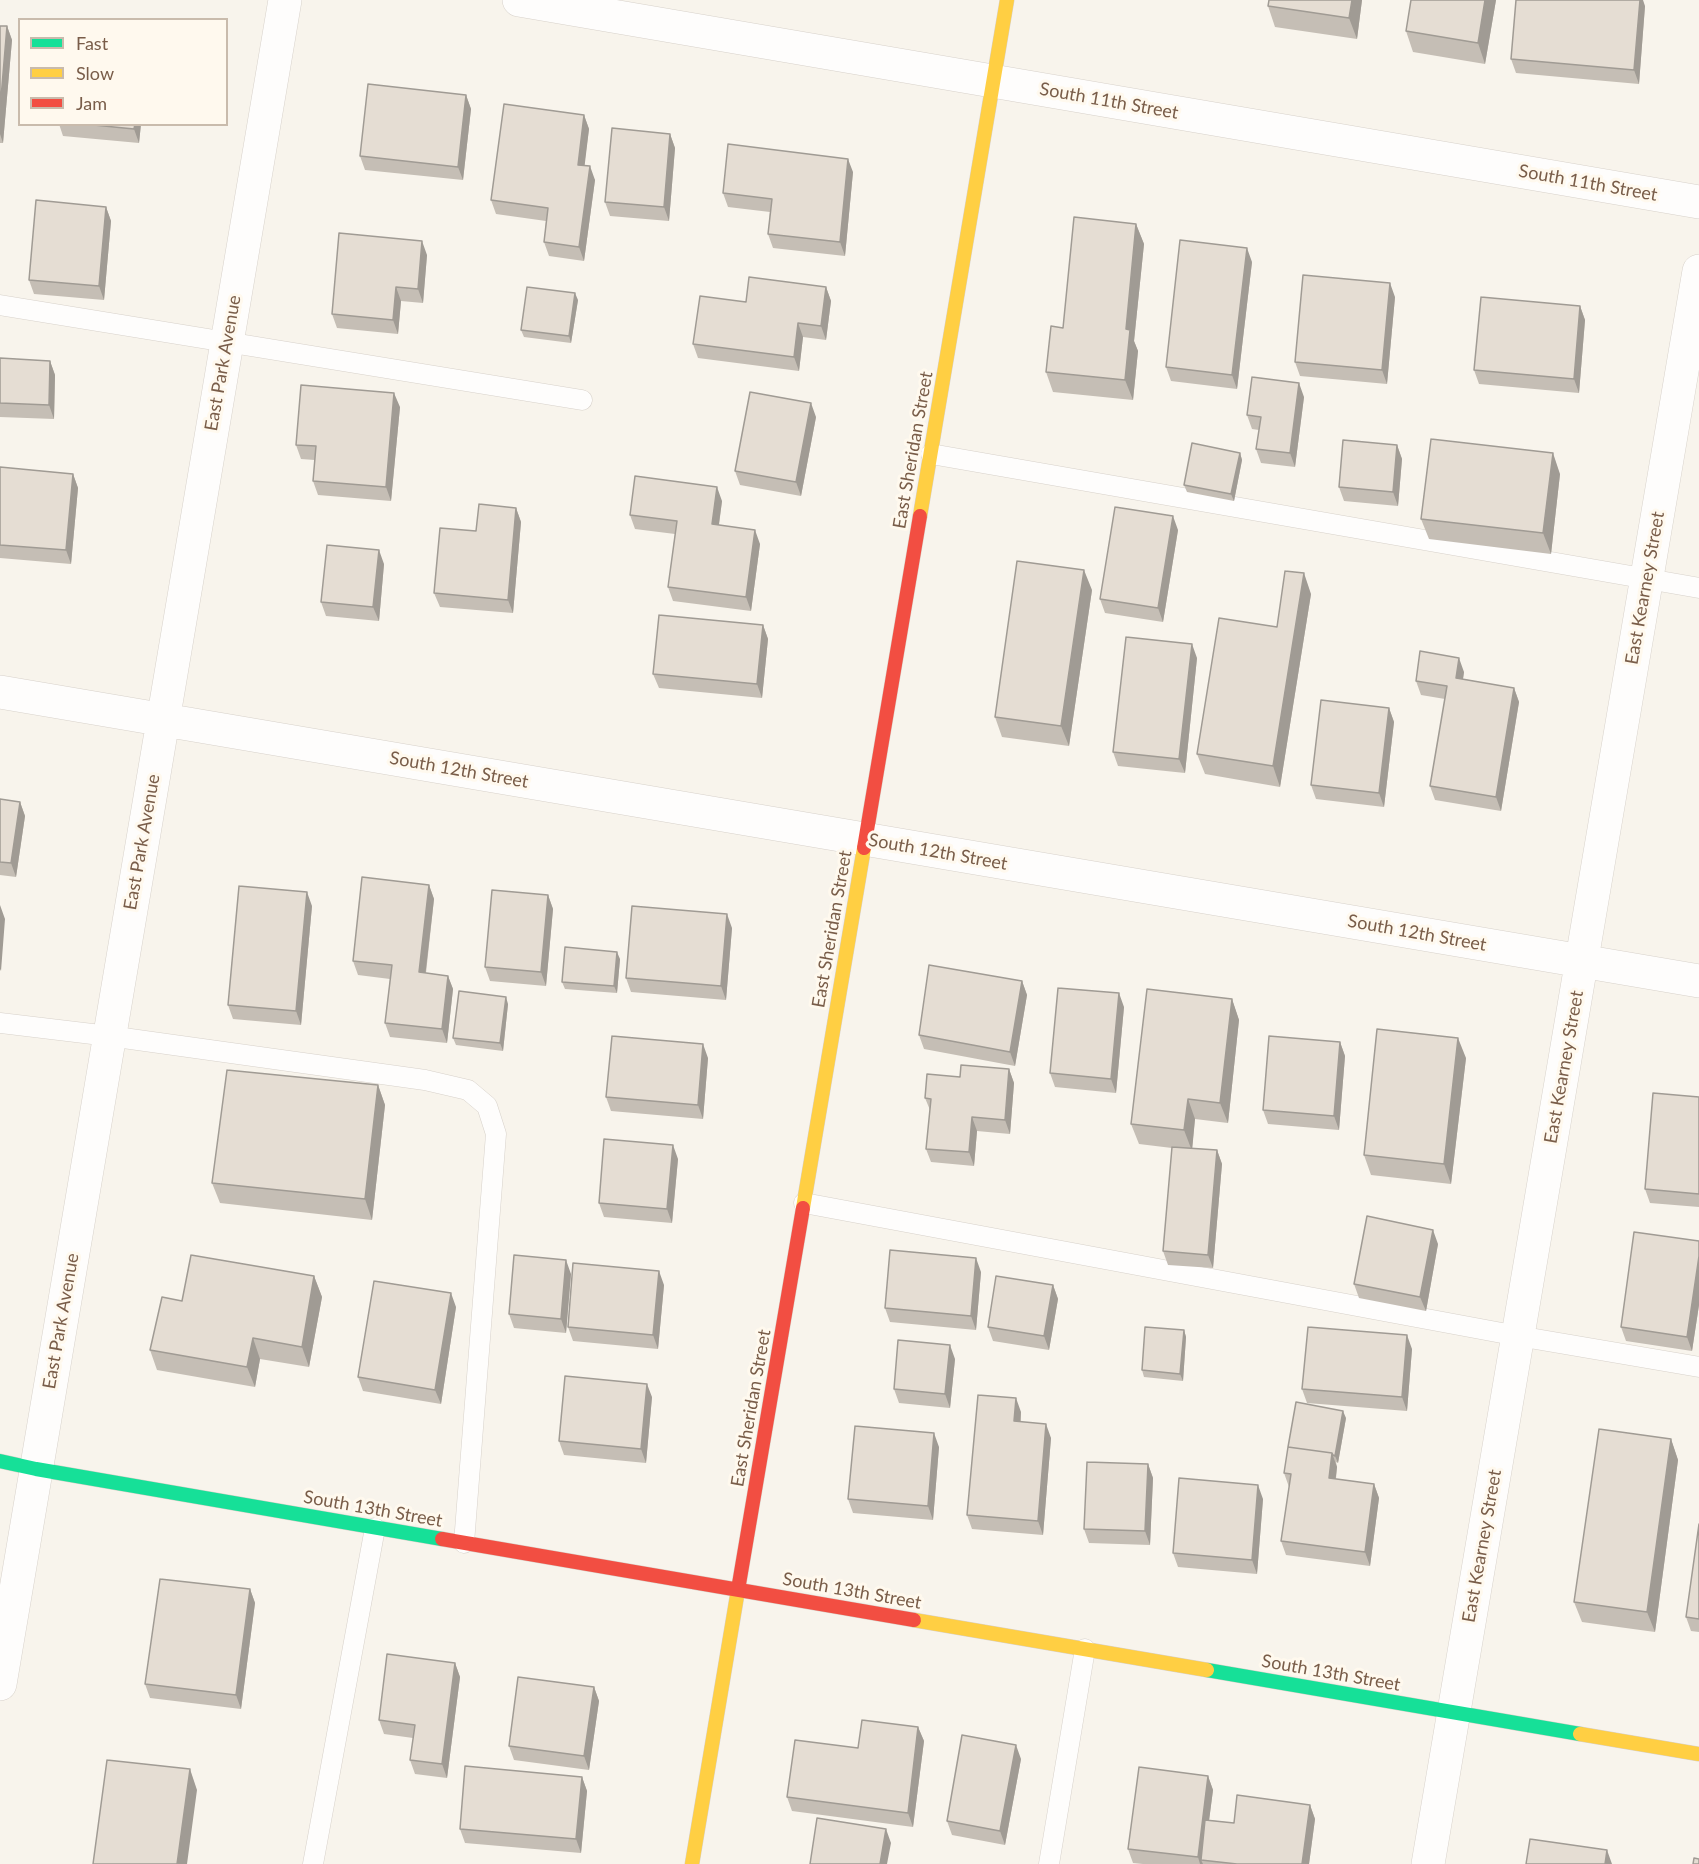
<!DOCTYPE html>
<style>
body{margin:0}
#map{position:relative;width:1699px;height:1864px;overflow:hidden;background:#f8f4ec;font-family:Lato,sans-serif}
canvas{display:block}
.legend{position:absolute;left:18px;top:18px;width:210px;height:108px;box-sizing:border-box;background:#fff9ee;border:2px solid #c9bbac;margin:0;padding:8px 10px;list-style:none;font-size:18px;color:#795d49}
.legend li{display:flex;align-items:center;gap:12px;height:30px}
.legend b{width:30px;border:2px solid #c9bbac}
</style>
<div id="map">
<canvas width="1699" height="1864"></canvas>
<ul class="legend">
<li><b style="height:8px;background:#16e098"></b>Fast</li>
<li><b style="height:8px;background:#ffcf43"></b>Slow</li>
<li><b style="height:8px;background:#f24e42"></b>Jam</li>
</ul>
</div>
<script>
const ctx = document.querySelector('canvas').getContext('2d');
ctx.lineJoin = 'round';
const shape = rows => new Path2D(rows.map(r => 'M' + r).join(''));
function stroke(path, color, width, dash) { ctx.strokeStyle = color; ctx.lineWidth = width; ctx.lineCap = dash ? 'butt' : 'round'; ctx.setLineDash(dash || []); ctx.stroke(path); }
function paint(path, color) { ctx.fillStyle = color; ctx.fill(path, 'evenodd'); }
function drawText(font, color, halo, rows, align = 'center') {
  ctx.font = font + ' Lato,sans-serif'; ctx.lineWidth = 6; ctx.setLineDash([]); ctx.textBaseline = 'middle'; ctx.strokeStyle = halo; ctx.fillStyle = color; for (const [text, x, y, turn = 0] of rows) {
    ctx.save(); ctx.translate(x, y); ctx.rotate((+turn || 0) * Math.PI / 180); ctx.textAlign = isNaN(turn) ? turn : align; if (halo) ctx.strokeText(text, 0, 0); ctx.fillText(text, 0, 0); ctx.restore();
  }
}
const lane = shape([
 [0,305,582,400],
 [931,454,1699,588],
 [0,1023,109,1036,425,1080,468,1090,487,1106,496,1134,464,1543],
 [804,1203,1518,1336,1699,1367],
 [313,1864,375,1528],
 [1049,1864,1085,1649]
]);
const street = shape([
 [519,0,1699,202],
 [0,692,1699,981],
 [0,1684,285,0],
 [1428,1864,1699,271]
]);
const fast = shape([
 [0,1461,36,1469,442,1539],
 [1207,1670,1580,1734]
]);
const slow = shape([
 [920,516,1007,0],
 [803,1208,864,848],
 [914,1620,1207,1670],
 [1580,1734,1699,1754],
 [692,1864,739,1584]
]);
const jam = shape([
 [864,848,920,516],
 [442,1539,914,1620],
 [739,1584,803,1208]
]);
const wall = shape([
 [1362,0,1357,39,1275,27,1268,6],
 [1496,0,1485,64,1413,52,1406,31],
 [1645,6,1639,84,1516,73,1511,59],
 [0,26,7,26,12,40,3,143,0,143],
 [466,95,471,109,463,180,365,170,360,156],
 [584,115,589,129,584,166,595,180,584,261,549,256,544,242,546,221,496,214,491,200],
 [59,124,141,124,139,143,63,136],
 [670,134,675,148,669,221,610,216,605,202],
 [853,172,845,256,773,248,768,234,770,212,728,207,723,193],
 [106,207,111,221,104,300,34,294,29,280],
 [1136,224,1144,244,1134,341,1138,351,1133,400,1053,392,1046,372,1063,328],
 [427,255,423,303,401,301,398,334,337,328,332,314],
 [1252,262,1237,389,1171,381,1166,367],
 [826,287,831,301,826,340,803,337,799,371,698,358,693,344,746,302],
 [1395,297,1387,384,1300,376,1295,362],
 [578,300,571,343,524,337,521,330],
 [1580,306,1585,320,1579,393,1479,384,1474,370],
 [0,358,50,361,55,375,54,419,0,417],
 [1304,397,1295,467,1261,463,1256,449,1259,430,1252,429,1247,415],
 [400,407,391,501,318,495,313,481,315,460,301,459,296,445],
 [816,417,801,496,740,485,735,471],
 [1397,445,1402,459,1398,506,1344,501,1339,487],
 [1240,453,1242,460,1234,501,1187,492,1184,485],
 [0,467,73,474,78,488,71,564,0,558],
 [1560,474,1551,554,1429,539,1421,519],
 [722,501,719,525,760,544,751,611,673,601,668,587,675,534,635,529,630,515],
 [516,508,521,522,513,613,440,607,434,593,476,531],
 [1178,530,1163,622,1105,613,1100,599],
 [384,564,379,621,326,616,321,602],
 [1092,590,1069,746,1002,737,995,717],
 [1311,594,1280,787,1205,774,1197,754,1277,627],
 [763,625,768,639,762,698,659,688,653,674],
 [1197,658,1185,773,1118,766,1113,752],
 [1464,672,1463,679,1514,688,1519,702,1501,811,1435,800,1430,786,1445,699,1421,695,1416,681],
 [1389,708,1394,722,1384,807,1316,799,1311,785],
 [0,799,20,802,25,816,16,877,0,875],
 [429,885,434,899,426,973,448,976,453,989,447,1043,390,1037,385,1023,390,979,358,975,353,961],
 [548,895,553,909,546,986,490,981,485,967],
 [312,906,301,1025,233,1019,228,1005],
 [732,928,726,1000,631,992,626,978],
 [620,959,617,993,565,989,562,982],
 [1022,981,1027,995,1015,1066,924,1049,919,1035],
 [1232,999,1239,1020,1228,1123,1195,1119,1192,1148,1217,1150,1222,1164,1213,1268,1168,1265,1163,1251,1172,1148,1139,1144,1131,1124],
 [508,1004,503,1051,456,1045,453,1038],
 [1124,1007,1116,1093,1055,1087,1050,1073],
 [1340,1042,1345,1056,1339,1130,1268,1124,1263,1110],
 [708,1058,703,1119,611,1111,606,1097],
 [1466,1058,1451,1184,1371,1175,1364,1155],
 [1009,1069,1014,1083,1010,1134,977,1131,974,1166,931,1162,926,1149,930,1110,925,1098,960,1077],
 [378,1085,385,1105,372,1220,220,1203,212,1183],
 [1699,1097,1699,1207,1650,1203,1645,1189],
 [678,1159,672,1223,604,1217,599,1203],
 [1699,1241,1699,1305,1692,1351,1626,1341,1621,1327],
 [1438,1244,1426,1311,1359,1298,1354,1284],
 [981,1272,976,1330,890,1322,885,1308],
 [571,1274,566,1333,514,1328,509,1314],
 [314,1276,322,1297,309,1367,260,1359,255,1387,157,1370,150,1350,182,1301],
 [664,1285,658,1349,573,1341,568,1327],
 [1053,1285,1058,1299,1049,1350,993,1341,988,1327],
 [456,1307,441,1404,363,1391,358,1377],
 [1184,1330,1186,1337,1183,1381,1144,1377,1142,1370],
 [1412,1349,1407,1411,1307,1403,1302,1389],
 [955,1359,950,1408,899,1403,894,1389],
 [652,1397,646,1463,564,1455,559,1441],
 [1021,1412,1021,1422,1051,1438,1043,1535,972,1529,967,1515],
 [1346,1418,1338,1463,1336,1462,1337,1467,1336,1479,1374,1484,1379,1498,1370,1566,1286,1555,1281,1541,1289,1487,1284,1473],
 [1671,1439,1678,1460,1655,1632,1582,1622,1574,1602],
 [939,1447,933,1520,853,1513,848,1499],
 [1148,1464,1153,1478,1150,1545,1089,1543,1084,1529],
 [1263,1499,1257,1574,1178,1567,1173,1553],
 [1699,1524,1699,1632,1691,1631,1686,1617],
 [250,1589,255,1603,241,1709,150,1698,145,1684],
 [455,1663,460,1677,447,1778,415,1774,410,1760,413,1738,384,1734,379,1720],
 [594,1687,599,1701,589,1770,514,1760,509,1746],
 [918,1727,924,1741,913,1827,792,1811,787,1797,858,1748],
 [1021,1759,1005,1845,952,1835,947,1821],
 [1208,1776,1213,1790,1209,1820,1234,1823,1310,1805,1315,1819,1309,1864,1143,1864,1133,1863,1128,1849],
 [582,1777,587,1791,581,1853,465,1843,460,1829]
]);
const shadedWall = shape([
 [1352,0,1362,0,1357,39,1349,18],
 [1485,0,1496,0,1485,64,1478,43],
 [1640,0,1643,0,1645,6,1639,84,1634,70],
 [7,26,12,40,3,143,0,134,0,110],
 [466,95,471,109,463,180,458,167],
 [584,115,589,129,583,179,578,165],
 [135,124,141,124,139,143,134,129],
 [670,134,675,148,669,221,664,207],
 [848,159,853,172,845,256,840,242],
 [590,166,595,180,584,261,579,247],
 [106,207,111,221,104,300,99,286],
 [1136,224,1144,244,1134,341,1138,351,1133,400,1125,380,1126,329],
 [422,241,427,255,423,303,418,289],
 [1247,248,1252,262,1237,389,1232,375],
 [1390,283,1395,297,1387,384,1382,370],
 [396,287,401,301,398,334,393,320],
 [826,287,831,301,826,340,821,326],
 [575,293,578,300,571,343,569,336],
 [1580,306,1585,320,1579,393,1574,379],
 [798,323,803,337,799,371,794,357],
 [50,361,55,375,54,419,49,405],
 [1299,383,1304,397,1295,467,1290,453],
 [394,393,400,407,391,501,386,487],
 [811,403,816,417,801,496,796,482],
 [1397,445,1402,459,1398,506,1393,492],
 [1240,453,1242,460,1234,501,1231,494],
 [1553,453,1560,474,1551,554,1543,533],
 [73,474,78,488,71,564,66,550],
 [717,487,722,501,717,538,712,524],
 [516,508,521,522,513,613,508,600],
 [1173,516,1178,530,1163,622,1158,608],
 [755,530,760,544,751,611,746,597],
 [379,550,384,564,379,621,373,607],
 [1084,570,1092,590,1069,746,1061,726],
 [1304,573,1311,594,1280,787,1273,766],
 [763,625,768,639,762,698,757,684],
 [1192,644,1197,658,1185,773,1179,759],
 [1459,658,1464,672,1461,692,1456,678],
 [1514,688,1519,702,1501,811,1496,797],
 [1389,708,1394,722,1384,807,1379,793],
 [20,802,25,816,16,877,11,863],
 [429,885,434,899,424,986,419,972],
 [307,892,312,906,301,1025,296,1011],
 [548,895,553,909,546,986,541,972],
 [0,905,5,919,1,971,0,969],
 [727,914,732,928,726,1000,721,986],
 [617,952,620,959,617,993,614,986],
 [448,976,453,989,447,1043,442,1029],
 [1022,981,1027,995,1015,1066,1010,1052],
 [1119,993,1124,1007,1116,1093,1111,1079],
 [506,997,508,1004,503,1051,500,1043],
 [1232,999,1239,1020,1228,1123,1220,1103],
 [1458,1038,1466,1058,1451,1184,1444,1164],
 [1340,1042,1345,1056,1339,1130,1334,1116],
 [703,1044,708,1058,703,1119,698,1105],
 [1009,1069,1014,1083,1010,1134,1005,1120],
 [378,1085,385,1105,372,1220,365,1199],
 [1188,1099,1195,1119,1192,1151,1184,1130],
 [972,1117,977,1131,974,1166,969,1152],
 [673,1145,678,1159,672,1223,667,1209],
 [1217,1150,1222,1164,1213,1268,1208,1255],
 [1433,1230,1438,1244,1426,1311,1420,1297],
 [1699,1256,1699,1305,1692,1351,1687,1337],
 [976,1258,981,1272,976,1330,971,1316],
 [566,1260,571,1274,566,1333,561,1319],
 [659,1271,664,1285,658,1349,653,1335],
 [314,1276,322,1297,309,1367,302,1347],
 [1053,1285,1058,1299,1049,1350,1044,1336],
 [451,1293,456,1307,441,1404,435,1390],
 [1184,1330,1186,1337,1183,1381,1180,1374],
 [1407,1335,1412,1349,1407,1411,1402,1397],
 [253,1338,260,1359,255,1387,247,1367],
 [950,1345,955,1359,950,1408,945,1394],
 [647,1384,652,1397,646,1463,641,1449],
 [1016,1398,1021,1412,1019,1435,1014,1421],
 [1343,1411,1346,1418,1338,1463,1335,1456],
 [1046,1424,1051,1438,1043,1535,1038,1521],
 [934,1433,939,1447,933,1520,928,1506],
 [1671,1439,1678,1460,1655,1632,1647,1612],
 [1332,1453,1337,1467,1334,1492,1329,1478],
 [1148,1464,1153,1478,1150,1545,1145,1531],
 [1374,1484,1379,1498,1370,1566,1365,1552],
 [1258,1485,1263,1499,1257,1574,1252,1560],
 [250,1589,255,1603,241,1709,236,1695],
 [455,1663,460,1677,447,1778,442,1764],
 [594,1687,599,1701,589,1770,584,1756],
 [918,1727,924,1741,913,1827,908,1813],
 [1016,1745,1021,1759,1005,1845,1000,1831],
 [190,1769,197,1790,187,1864,177,1864],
 [1208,1776,1213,1790,1204,1860,1201,1860,1203,1864,1200,1864,1198,1857],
 [582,1777,587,1791,581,1853,576,1839],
 [1310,1805,1315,1819,1309,1864,1302,1864],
 [886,1829,891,1843,887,1864,880,1864],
 [1607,1850,1612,1864,1605,1864]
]);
const building = shape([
 [1269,0,1352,0,1349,18,1268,6,1269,0],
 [1411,0,1485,0,1478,43,1406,31,1411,0],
 [1516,0,1640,0,1634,70,1511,59,1516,0],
 [0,26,7,26,0,110,0,26],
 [368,84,466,95,458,167,360,156,368,84],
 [504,104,584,115,578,165,590,166,579,247,544,242,548,208,491,200,504,104],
 [84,124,135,124,134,129,84,124],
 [612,128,670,134,664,207,605,202,612,128],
 [728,144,848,159,840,242,768,234,772,199,723,193,728,144],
 [36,200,106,207,99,286,29,280,36,200],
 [1074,217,1136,224,1126,329,1130,330,1125,380,1046,372,1051,326,1063,328,1074,217],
 [339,233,422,241,418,289,396,287,393,320,332,314,339,233],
 [1180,240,1247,248,1232,375,1166,367,1180,240],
 [1303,275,1390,283,1382,370,1295,362,1303,275],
 [749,277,826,287,821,326,798,323,794,357,693,344,700,296,746,302,749,277],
 [527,287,575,293,569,336,521,330,527,287],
 [1481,297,1580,306,1574,379,1474,370,1481,297],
 [0,358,50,361,49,405,0,403,0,358],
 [1252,377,1299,383,1290,453,1256,449,1261,417,1247,415,1252,377],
 [301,385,394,393,386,487,313,481,316,446,296,445,301,385],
 [750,392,811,403,796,482,735,471,750,392],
 [1431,439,1553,453,1543,533,1421,519,1431,439],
 [1343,440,1397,445,1393,492,1339,487,1343,440],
 [1192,443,1240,453,1231,494,1184,485,1192,443],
 [0,467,73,474,66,550,0,545,0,467],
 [635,476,717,487,712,524,755,530,746,597,668,587,677,521,630,515,635,476],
 [479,504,516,508,508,600,434,593,440,528,476,531,479,504],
 [1115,507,1173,516,1158,608,1100,599,1115,507],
 [327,545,379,550,373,607,321,602,327,545],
 [1017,561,1084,570,1061,726,995,717,1017,561],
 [1285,571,1304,573,1273,766,1197,754,1219,618,1277,627,1285,571],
 [659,615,763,625,757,684,653,674,659,615],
 [1126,637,1192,644,1179,759,1113,752,1126,637],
 [1420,651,1459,658,1456,678,1514,688,1496,797,1430,786,1447,686,1416,681,1420,651],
 [1321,700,1389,708,1379,793,1311,785,1321,700],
 [0,799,20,802,11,863,0,862,0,799],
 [362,877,429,885,419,972,448,976,442,1029,385,1023,392,965,353,961,362,877],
 [239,886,307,892,296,1011,228,1005,239,886],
 [492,890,548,895,541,972,485,967,492,890],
 [632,906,727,914,721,986,626,978,632,906],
 [565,947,617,952,614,986,562,982,565,947],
 [929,965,1022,981,1010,1052,919,1035,929,965],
 [1058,988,1119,993,1111,1079,1050,1073,1058,988],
 [1147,989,1232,999,1220,1103,1188,1099,1184,1130,1131,1124,1147,989],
 [459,991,506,997,500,1043,453,1038,459,991],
 [1377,1029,1458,1038,1444,1164,1364,1155,1377,1029],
 [612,1036,703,1044,698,1105,606,1097,612,1036],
 [1269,1036,1340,1042,1334,1116,1263,1110,1269,1036],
 [961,1065,1009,1069,1005,1120,972,1117,969,1152,926,1149,931,1099,925,1098,927,1074,960,1077,961,1065],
 [227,1070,378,1085,365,1199,212,1183,227,1070],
 [1653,1093,1699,1097,1699,1194,1645,1189,1653,1093],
 [604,1139,673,1145,667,1209,599,1203,604,1139],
 [1172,1147,1217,1150,1208,1255,1163,1251,1172,1147],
 [1367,1216,1433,1230,1420,1297,1354,1284,1367,1216],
 [1634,1232,1699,1241,1699,1256,1687,1337,1621,1327,1634,1232],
 [890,1250,976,1258,971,1316,885,1308,890,1250],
 [191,1255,314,1276,302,1347,253,1338,247,1367,150,1350,162,1297,182,1301,191,1255],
 [514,1255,566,1260,561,1319,509,1314,514,1255],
 [573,1263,659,1271,653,1335,568,1327,573,1263],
 [996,1276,1053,1285,1044,1336,988,1327,996,1276],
 [374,1281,451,1293,435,1390,358,1377,374,1281],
 [1145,1327,1184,1330,1180,1374,1142,1370,1145,1327],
 [1308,1327,1407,1335,1402,1397,1302,1389,1308,1327],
 [898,1340,950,1345,945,1394,894,1389,898,1340],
 [565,1376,647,1384,641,1449,559,1441,565,1376],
 [978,1395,1016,1398,1014,1421,1046,1424,1038,1521,967,1515,978,1395],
 [1296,1402,1343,1411,1335,1456,1333,1455,1332,1453,1288,1447,1296,1402],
 [855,1426,934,1433,928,1506,848,1499,855,1426],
 [1599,1429,1671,1439,1647,1612,1574,1602,1599,1429],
 [1288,1447,1332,1453,1329,1478,1374,1484,1365,1552,1281,1541,1291,1474,1284,1473,1288,1447],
 [1087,1462,1148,1464,1145,1531,1084,1529,1087,1462],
 [1179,1478,1258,1485,1252,1560,1173,1553,1179,1478],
 [1699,1524,1699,1619,1686,1617,1699,1524],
 [160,1579,250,1589,236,1695,145,1684,160,1579],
 [387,1654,455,1663,442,1764,410,1760,415,1725,379,1720,387,1654],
 [518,1677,594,1687,584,1756,509,1746,518,1677],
 [862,1720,918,1727,908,1813,787,1797,795,1740,858,1748,862,1720],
 [962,1735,1016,1745,1000,1831,947,1821,962,1735],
 [107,1760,190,1769,177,1864,93,1864,107,1760],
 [465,1766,582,1777,576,1839,460,1829,465,1766],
 [1139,1767,1208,1776,1198,1857,1128,1849,1139,1767],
 [1237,1795,1310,1805,1302,1864,1237,1864,1201,1860,1205,1820,1234,1823,1237,1795],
 [817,1818,886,1829,880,1864,810,1864,817,1818],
 [1530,1839,1607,1850,1605,1864,1526,1864,1530,1839],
 [1694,1858,1699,1859,1699,1864,1693,1864,1694,1858]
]);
const streetNames = [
 ["South 11th Street",1109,101,10],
 ["South 11th Street",1588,183,10],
 ["East Park Avenue",223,363,-80],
 ["East Sheridan Street",913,450,-80],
 ["East Kearney Street",1645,588,-80],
 ["South 12th Street",459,770,10],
 ["East Park Avenue",142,842,-80],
 ["South 12th Street",938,852,10],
 ["East Sheridan Street",832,929,-80],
 ["South 12th Street",1417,933,10],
 ["East Kearney Street",1564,1067,-80],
 ["East Park Avenue",61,1321,-80],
 ["East Sheridan Street",751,1408,-80],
 ["South 13th Street",373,1509,10],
 ["East Kearney Street",1482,1546,-80],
 ["South 13th Street",852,1591,10],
 ["South 13th Street",1331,1673,10]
];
stroke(lane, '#d7d1ca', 21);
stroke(street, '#d7d1ca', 34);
stroke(fast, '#d8d0c8', 15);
stroke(slow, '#d8d0c8', 15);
stroke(jam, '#d8d0c8', 15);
stroke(lane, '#fefdfc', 20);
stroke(street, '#fefdfc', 33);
stroke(fast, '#16e098', 14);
stroke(slow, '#ffcf43', 14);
stroke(jam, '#f24e42', 14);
paint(wall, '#c5beb5');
paint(shadedWall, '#a09b94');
paint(building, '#e5ddd3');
stroke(building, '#a09b94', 1.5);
drawText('18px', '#795d49', '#fff9ee', streetNames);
</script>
